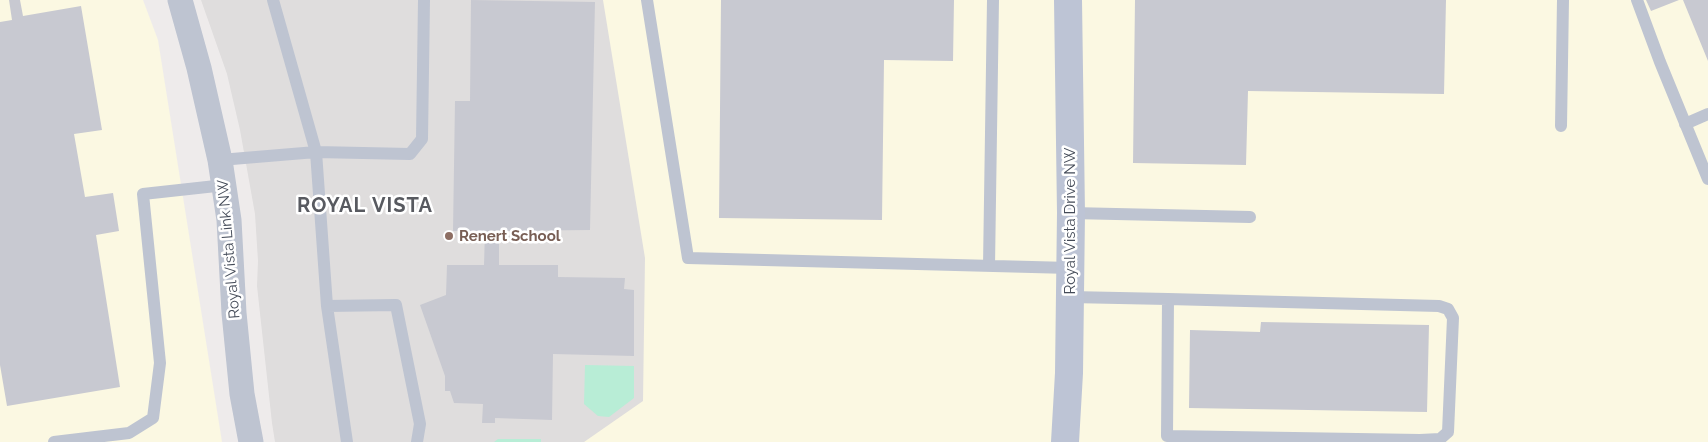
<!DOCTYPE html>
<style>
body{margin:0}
canvas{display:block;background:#eeebeb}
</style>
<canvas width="1708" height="442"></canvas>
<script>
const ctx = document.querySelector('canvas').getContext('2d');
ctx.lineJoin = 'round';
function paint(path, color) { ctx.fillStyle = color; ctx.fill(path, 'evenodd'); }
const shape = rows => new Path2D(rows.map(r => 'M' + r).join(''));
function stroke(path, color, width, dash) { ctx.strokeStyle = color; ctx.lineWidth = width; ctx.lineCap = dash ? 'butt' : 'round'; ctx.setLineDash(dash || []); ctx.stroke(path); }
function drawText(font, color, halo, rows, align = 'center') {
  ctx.font = font + ' Raleway,sans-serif'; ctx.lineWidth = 5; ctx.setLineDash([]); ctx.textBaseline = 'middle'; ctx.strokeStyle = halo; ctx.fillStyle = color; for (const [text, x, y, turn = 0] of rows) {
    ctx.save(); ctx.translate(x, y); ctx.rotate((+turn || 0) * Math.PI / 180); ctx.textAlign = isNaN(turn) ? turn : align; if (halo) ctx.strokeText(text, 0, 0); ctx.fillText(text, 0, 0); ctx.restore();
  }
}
const commercial = shape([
 [0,0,143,0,158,40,222,442,0,442],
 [212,0,1708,0,1708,442,301,442,243,76]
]);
const education = shape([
 [201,0,603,0,645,258,643,401,584,442,275,442,272,423,257,286,258,261,255,214,240,130,227,74]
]);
const green = shape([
 [585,365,634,366,634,398,609,417,598,416,584,404],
 [498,439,541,439,541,442,494,442]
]);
const building = shape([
 [9,0,20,0,23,16,81,6,102,130,74,134,85,197,113,193,119,231,96,235,120,387,7,406,0,365,0,22,12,20],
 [471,0,595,2,590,230,499,231,499,265,558,265,558,277,625,278,624,289,634,290,634,356,553,354,552,420,495,418,495,423,482,423,483,404,454,403,450,391,445,391,445,376,420,305,446,295,447,265,484,265,485,231,453,231,455,101,470,101],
 [721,0,954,0,953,61,884,60,882,220,719,218],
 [1135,0,1446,0,1444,94,1248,91,1246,165,1133,163],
 [1646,0,1679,0,1651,11],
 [1683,0,1708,0,1708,61],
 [1261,322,1429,325,1427,412,1189,408,1190,330,1260,332]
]);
const lane = shape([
 [273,0,316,152,327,306],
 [647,0,688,258,1070,268],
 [1637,0,1660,62,1708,179],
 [1685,124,1708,114],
 [1561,126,1563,0],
 [220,160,316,152,410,154,422,139,424,0],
 [1071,213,1250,217],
 [989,266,993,0],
 [1070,297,1168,299,1439,306,1448,309,1453,318,1448,432,1440,439,1420,440,1167,436,1168,299],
 [54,442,129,433,153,418,160,363,143,194,225,185],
 [347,442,327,306,396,305,420,424,417,442]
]);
const street = shape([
 [180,0,199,68,220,160,229,220,234,313,242,394,251,442]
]);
const secondary = shape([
 [1065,442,1069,373,1071,213,1068,0]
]);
const markers = [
 [449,236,5,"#8d6e63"]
];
const streetNames = [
 ["Royal Vista Drive NW",1070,221,-90],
 ["Royal Vista Link NW",229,249,-95]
];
const educationNames = [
 ["Renert School",459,236]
];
const districtNames = [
 ["ROYAL VISTA",365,206]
];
paint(commercial, '#fbf8e2');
paint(education, '#dfdddd');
paint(green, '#b8edd6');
paint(building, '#c8c9d1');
stroke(lane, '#bec4d1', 12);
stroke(street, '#bec4d1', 25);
stroke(secondary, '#bdc4d5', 28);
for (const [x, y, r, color] of markers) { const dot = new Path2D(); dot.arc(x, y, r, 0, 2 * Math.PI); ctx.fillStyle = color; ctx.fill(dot); stroke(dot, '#fff', 2); }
drawText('15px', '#444b58', '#fff', streetNames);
drawText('bold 15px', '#785e54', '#fff', educationNames, 'left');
ctx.letterSpacing = '1px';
drawText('bold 20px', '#585a60', '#fff', districtNames);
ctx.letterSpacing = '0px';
</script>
